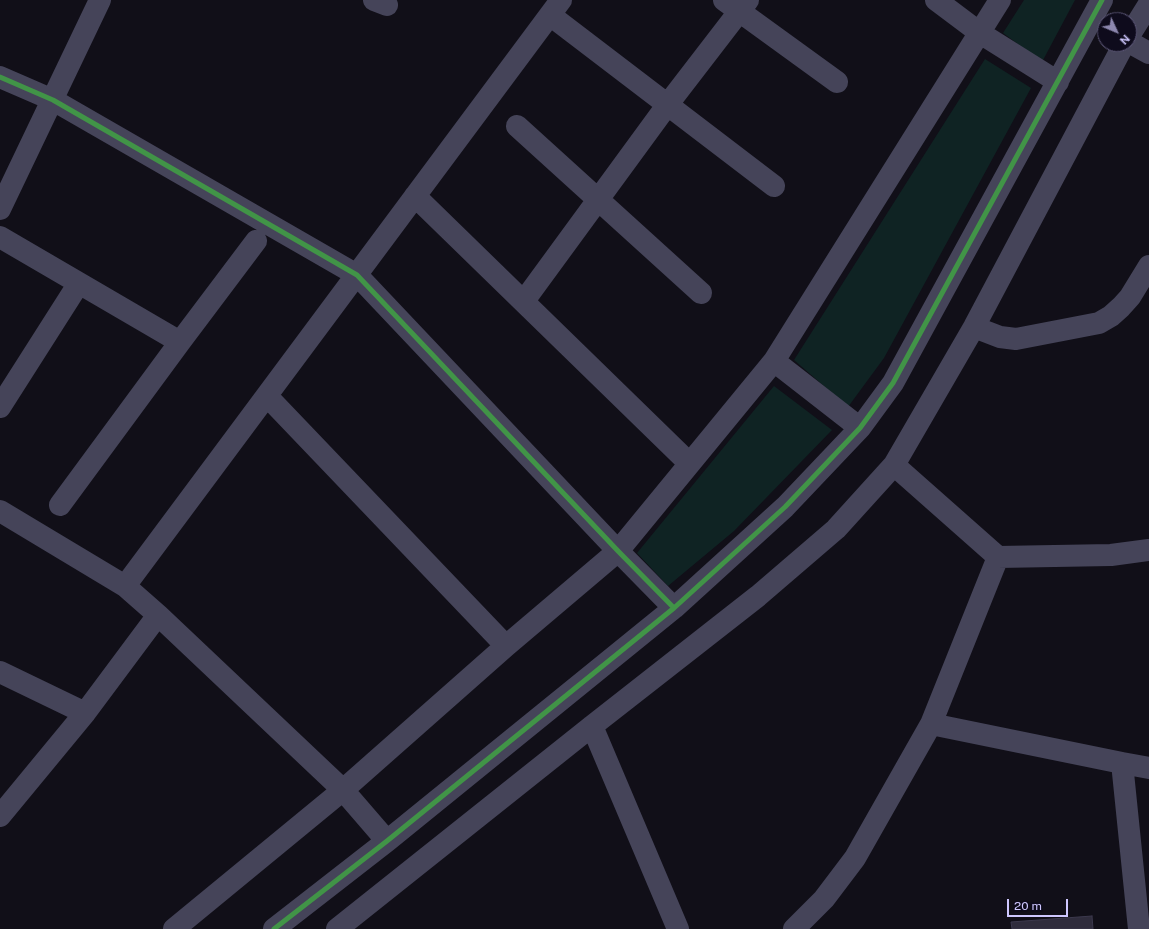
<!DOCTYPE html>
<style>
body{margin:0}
#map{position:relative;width:1149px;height:929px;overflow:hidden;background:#110f18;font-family:"Public Sans",sans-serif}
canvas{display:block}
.north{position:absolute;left:1097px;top:12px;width:40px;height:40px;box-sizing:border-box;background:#0e0b1c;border:1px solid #5b5676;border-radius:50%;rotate:134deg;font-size:11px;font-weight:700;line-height:16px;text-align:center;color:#cec7fe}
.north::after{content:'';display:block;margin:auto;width:14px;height:18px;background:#8c87ae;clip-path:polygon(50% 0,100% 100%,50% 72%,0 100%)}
.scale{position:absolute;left:1007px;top:899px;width:61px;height:18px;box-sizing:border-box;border:2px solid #cec7fe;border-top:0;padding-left:5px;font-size:12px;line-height:14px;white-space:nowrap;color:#cec7fe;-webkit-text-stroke:3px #0e0b1c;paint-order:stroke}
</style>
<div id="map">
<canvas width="1149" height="929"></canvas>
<div class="north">N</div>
<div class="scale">20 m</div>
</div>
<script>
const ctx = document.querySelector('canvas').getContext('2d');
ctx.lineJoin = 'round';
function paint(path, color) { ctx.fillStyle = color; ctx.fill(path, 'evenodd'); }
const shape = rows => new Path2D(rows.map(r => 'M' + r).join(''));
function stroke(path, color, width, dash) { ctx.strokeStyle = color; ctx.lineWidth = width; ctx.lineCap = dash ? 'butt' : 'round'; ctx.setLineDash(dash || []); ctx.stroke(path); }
const green = shape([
 [1024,0,1075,0,1042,62,1003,33],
 [985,59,1031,88,884,358,848,407,794,360],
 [774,386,832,430,734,531,668,586,637,553]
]);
const building = shape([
 [1092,916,1093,929,1012,929,1011,922,1092,916]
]);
const minor = shape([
 [374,0,387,5],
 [724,0,837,82],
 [936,0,980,33,1058,82],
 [550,15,774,186],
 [1129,36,1149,4],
 [1129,42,1149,53],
 [0,77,53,100,357,275,618,551,674,608],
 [517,126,701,293],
 [415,196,689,463],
 [0,209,100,0],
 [0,237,180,342],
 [529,294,668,104,748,0],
 [974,327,1000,337,1016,339,1099,323,1111,316,1121,307,1130,297,1149,266],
 [774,361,860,428],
 [267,396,506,646],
 [0,407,79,283],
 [894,465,998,557,1111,555,1149,550],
 [60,505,180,342,256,241],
 [0,511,125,586,158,615,343,790,387,841],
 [125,586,561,0],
 [0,672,85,713],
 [931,724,1122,763],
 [592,726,678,929],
 [0,816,85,713,158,615],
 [174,929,343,790,506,646,618,551,774,361,1000,0],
 [274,929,387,841,674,608,785,507,860,428,893,383,1102,0],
 [337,929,592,726,758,596,836,529,894,465,974,327,1124,44],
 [794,929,824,899,855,858,931,724,998,557],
 [1139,929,1122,763,1149,768]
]);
const cycleway = shape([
 [0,77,53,100,357,275,618,551,674,608],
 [274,929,387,841,674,608,785,507,860,428,893,383,1102,0]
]);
paint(green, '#0f2323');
paint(building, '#2f2c3c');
stroke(building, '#3c394d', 1);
stroke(minor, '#454459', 22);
stroke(cycleway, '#419447', 5);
</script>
